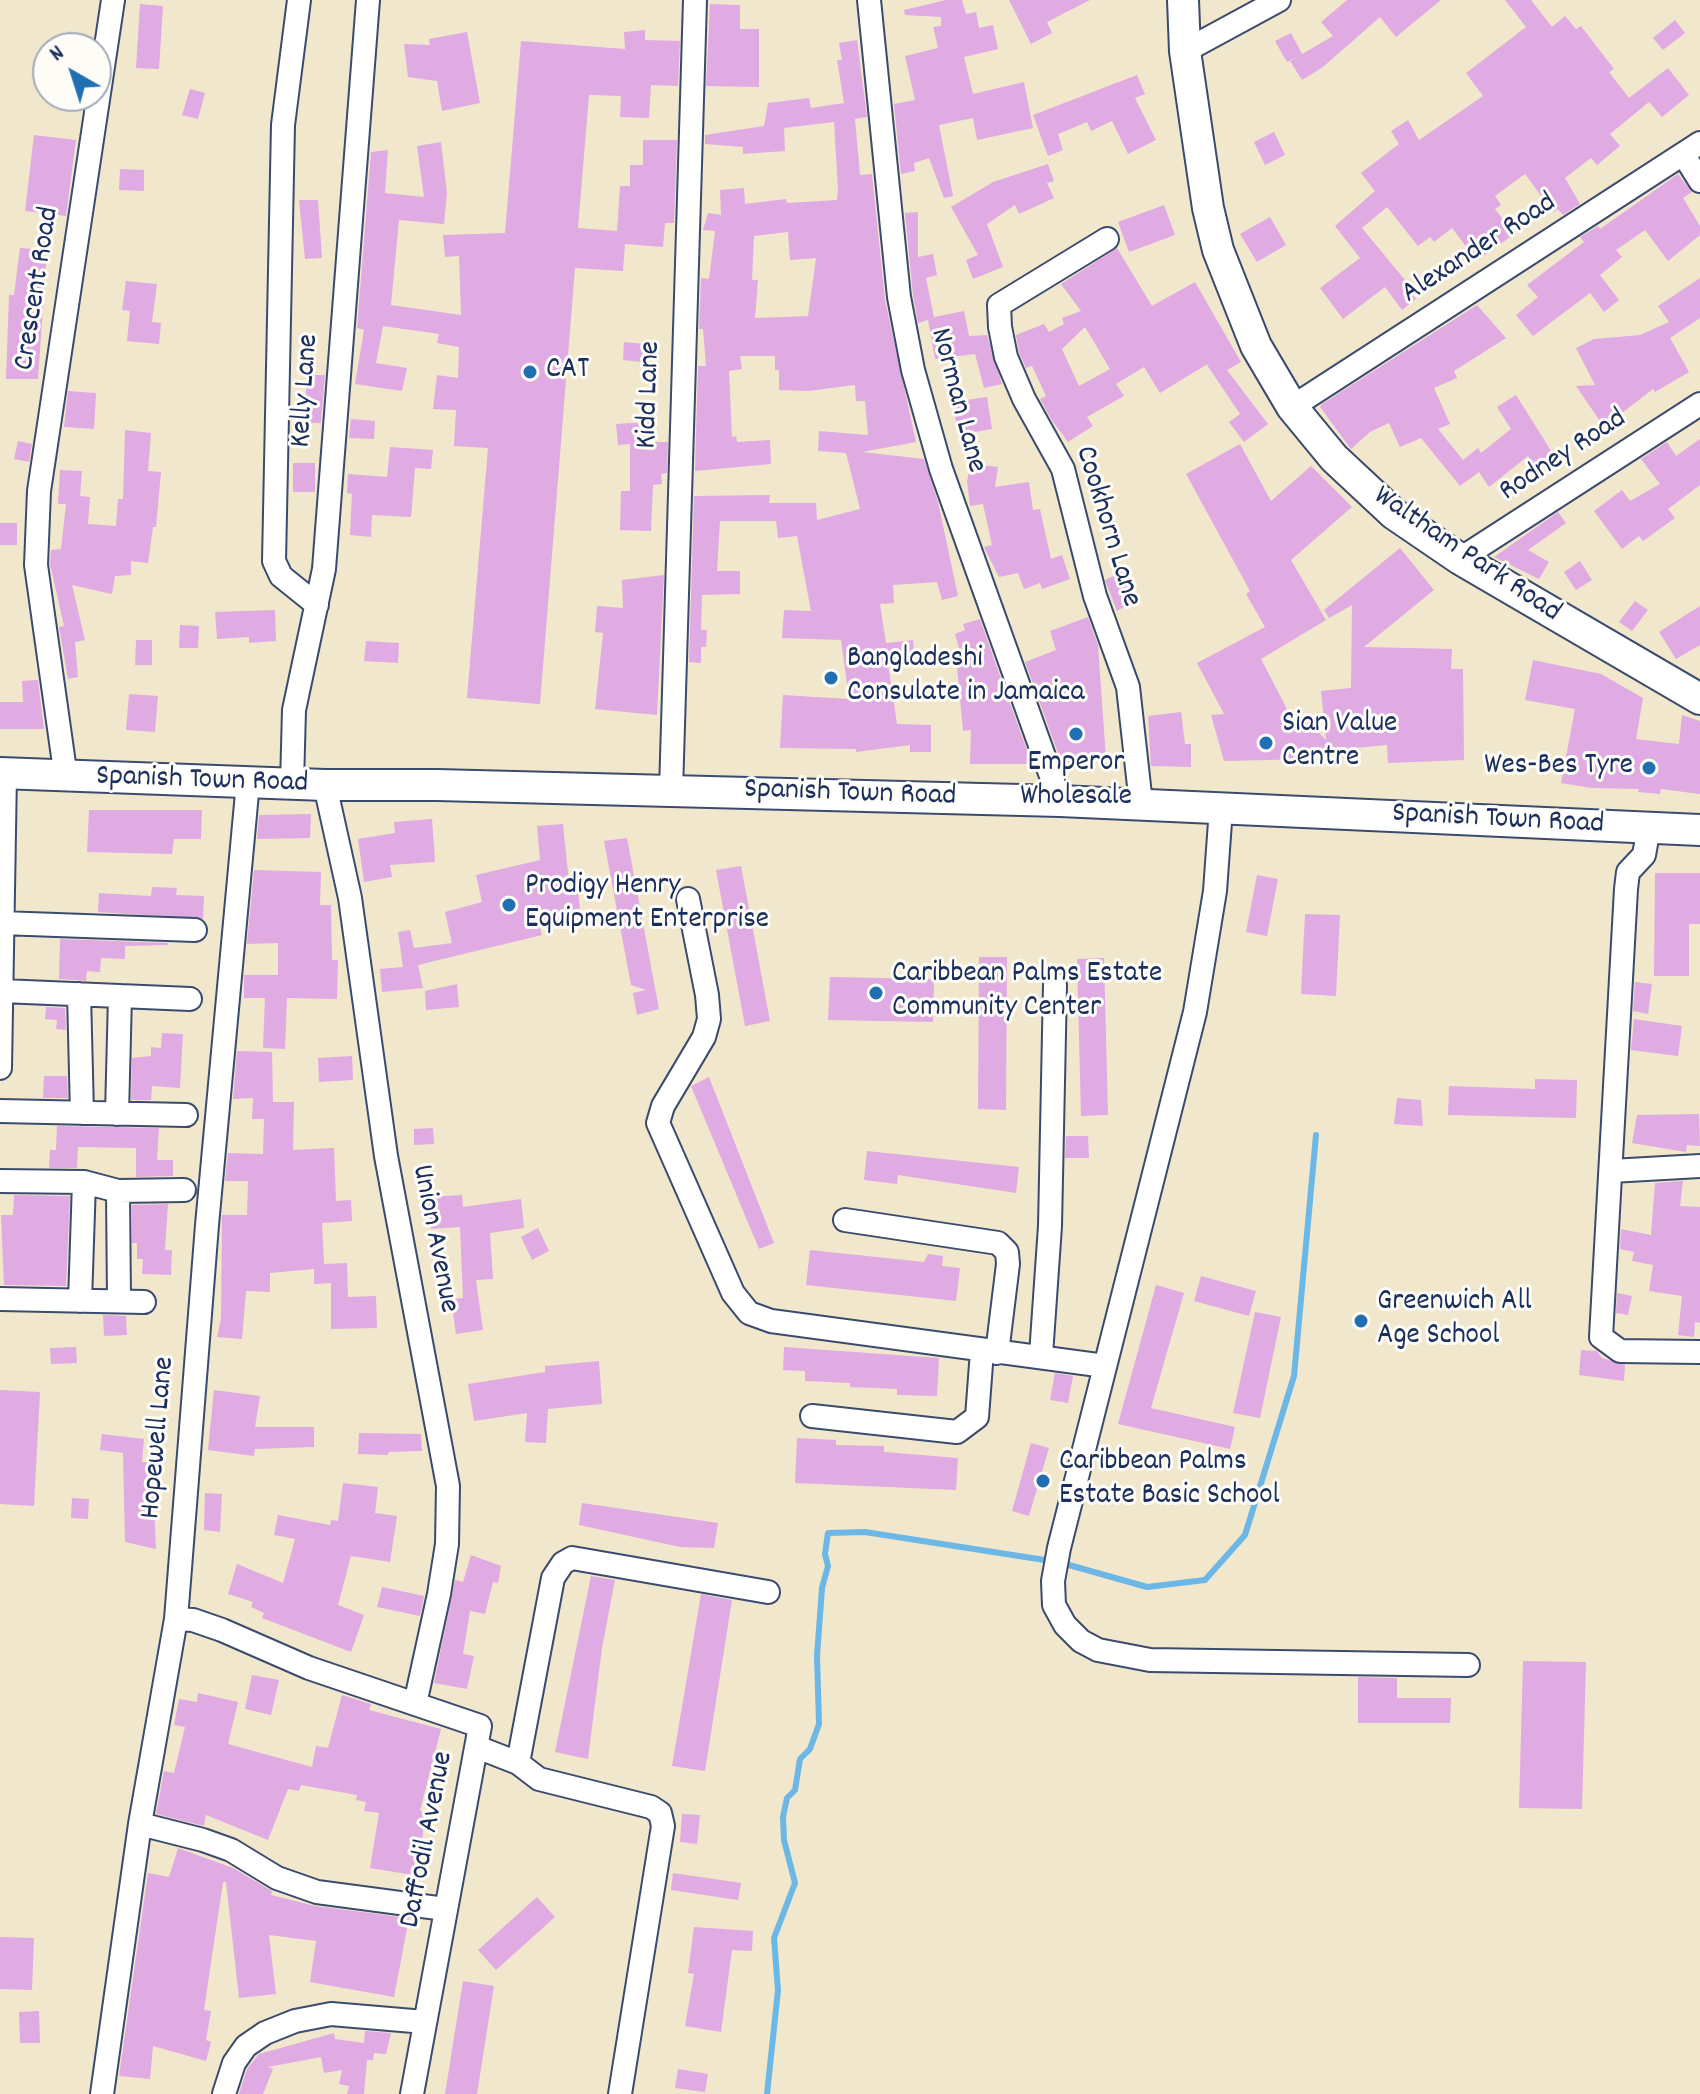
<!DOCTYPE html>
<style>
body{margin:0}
#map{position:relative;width:1700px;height:2094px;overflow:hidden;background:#f1e7cc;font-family:Dekko,sans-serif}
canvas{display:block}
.north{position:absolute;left:32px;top:32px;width:80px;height:80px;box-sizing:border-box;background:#fdfcf7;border:2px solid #a3aaba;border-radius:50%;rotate:321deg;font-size:22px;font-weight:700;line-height:32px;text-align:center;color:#1b2f5e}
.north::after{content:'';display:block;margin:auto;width:28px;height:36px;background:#1f6fb2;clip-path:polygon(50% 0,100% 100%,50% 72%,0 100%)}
</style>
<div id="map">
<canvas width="1700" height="2094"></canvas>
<div class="north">N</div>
</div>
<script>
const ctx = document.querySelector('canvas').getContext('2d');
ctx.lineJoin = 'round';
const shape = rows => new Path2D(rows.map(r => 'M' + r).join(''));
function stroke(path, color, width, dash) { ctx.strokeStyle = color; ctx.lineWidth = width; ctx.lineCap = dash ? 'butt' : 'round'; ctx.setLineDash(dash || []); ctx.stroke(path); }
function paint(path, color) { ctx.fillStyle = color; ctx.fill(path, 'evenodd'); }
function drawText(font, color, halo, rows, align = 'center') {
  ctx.font = font + ' Dekko,sans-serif'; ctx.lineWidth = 6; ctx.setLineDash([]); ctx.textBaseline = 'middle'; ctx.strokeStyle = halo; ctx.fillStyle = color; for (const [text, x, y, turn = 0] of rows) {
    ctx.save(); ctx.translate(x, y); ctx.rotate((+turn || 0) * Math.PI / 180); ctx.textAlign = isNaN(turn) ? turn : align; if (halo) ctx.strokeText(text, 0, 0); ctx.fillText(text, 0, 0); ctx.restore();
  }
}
const stream = shape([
 [1062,1563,1147,1587,1205,1580,1245,1535,1294,1376,1316,1135],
 [767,2094,778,1990,774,1938,795,1883,784,1840,783,1817,787,1798,795,1790,800,1759,810,1749,819,1724,817,1656,822,1588,828,1566,825,1554,828,1533,865,1532,1051,1561]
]);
const building = shape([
 [946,0,962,0,966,14,976,12,979,28,993,25,998,49,964,57,973,94,1024,82,1033,128,977,140,973,118,939,125,953,196,944,198,929,158,914,163,915,171,901,174,894,104,915,100,905,56,938,48,933,27,941,26,941,17,905,15,904,10],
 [1009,0,1090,0,1047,22,1052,33,1031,44],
 [1347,0,1441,0,1396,37,1380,17,1323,67,1302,80,1290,61,1333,36,1321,22],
 [1505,0,1531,0,1552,27,1565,16,1576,29,1581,26,1614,69,1609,72,1629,98,1668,68,1689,95,1662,117,1649,102,1610,134,1620,146,1597,165,1591,158,1565,178,1580,204,1563,215,1558,209,1553,212,1525,174,1495,196,1501,205,1495,209,1514,234,1477,261,1452,228,1434,242,1430,237,1418,246,1387,207,1362,228,1410,286,1407,288,1416,299,1402,310,1385,287,1343,319,1320,288,1360,258,1335,226,1375,191,1361,173,1399,144,1391,131,1408,120,1419,140,1483,96,1466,73,1526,27],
 [140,4,163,6,159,69,136,68],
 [710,4,740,5,740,29,759,29,759,87,706,86],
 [1675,20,1685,33,1663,50,1653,38],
 [645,30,645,40,680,41,678,86,651,85,649,118,620,117,621,96,589,95,578,228,617,231,620,186,630,186,630,165,643,165,643,140,677,140,674,223,665,223,663,247,625,244,623,271,575,268,540,704,467,698,488,448,454,446,456,410,433,409,437,375,458,378,459,347,437,343,439,334,383,326,376,363,407,368,402,391,355,384,364,330,357,328,371,152,388,150,385,193,424,197,417,146,441,142,447,193,444,224,399,220,391,305,461,315,459,256,445,257,443,235,505,233,521,41,625,49,624,32],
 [467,32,480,103,442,111,437,81,408,77,404,44,430,45,429,39],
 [1291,33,1302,54,1287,62,1275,41],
 [857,40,867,117,855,119,860,175,872,174,885,300,916,442,862,452,924,459,938,502,958,596,942,600,937,582,893,585,894,603,880,604,886,643,913,640,915,661,888,664,897,724,931,725,931,752,910,752,910,745,856,752,856,749,780,748,783,695,849,699,841,640,782,638,784,610,811,611,797,536,778,538,776,521,720,521,717,571,740,571,740,594,702,595,701,630,707,630,706,647,701,647,701,663,689,662,694,496,770,495,769,503,816,503,817,520,860,509,846,453,818,451,819,431,868,435,865,401,856,401,855,385,808,391,779,390,779,370,775,370,775,356,740,356,742,369,729,371,732,437,736,436,737,442,770,440,771,464,695,471,698,366,706,366,703,329,699,329,701,278,709,279,715,231,703,230,708,213,721,215,720,190,744,188,745,204,786,199,787,203,837,200,838,189,834,122,784,128,785,151,743,154,743,147,705,144,705,135,764,126,768,103,809,98,811,108,844,103,837,60,842,60,839,43],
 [788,232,790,260,816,258,808,316,755,318,758,280,752,280,754,236],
 [1137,75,1145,94,1135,98,1156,140,1128,154,1112,121,1091,131,1087,122,1058,134,1063,150,1048,156,1033,115],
 [190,89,205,93,198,119,182,115],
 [1274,132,1285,155,1265,165,1254,142],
 [34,135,76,140,66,216,25,211],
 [1048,164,1054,181,1047,183,1054,198,1019,214,1015,205,987,224,1003,267,973,279,966,260,978,255,951,207,993,182],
 [120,169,144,170,144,191,119,190],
 [1678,174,1692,192,1683,198,1700,226,1700,235,1668,261,1645,230,1616,250,1622,257,1600,275,1619,300,1604,312,1590,293,1533,336,1516,315,1538,297,1527,285,1584,242,1580,237,1598,226,1600,229],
 [299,200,318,200,322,258,305,259],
 [1164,205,1175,235,1129,252,1118,222],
 [918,212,918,257,933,254,937,275,926,278,934,317,964,311,969,336,987,335,1002,384,984,388,975,354,935,359,928,320,918,323,913,295,905,213],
 [1270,217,1286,245,1257,262,1240,234],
 [20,248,47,250,38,379,6,379,9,295,14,295],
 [1117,248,1152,306,1195,282,1241,362,1227,370,1268,424,1244,442,1229,422,1240,414,1207,365,1209,363,1160,393,1144,367,1116,384,1124,396,1087,417,1093,426,1068,442,1051,419,1040,399,1046,396,1032,366,1026,368,1019,353,1016,335,1044,324,1049,332,1064,324,1062,318,1081,311,1061,284],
 [1085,327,1110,369,1079,386,1062,349],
 [1700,278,1700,318,1670,338,1689,372,1655,392,1653,389,1604,427,1576,386,1595,385,1576,348,1594,339,1640,335,1669,322,1658,306],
 [126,281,157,284,152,322,161,323,159,344,127,341,130,311,122,310],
 [1477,305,1506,338,1454,371,1457,378,1434,388,1450,424,1438,429,1463,460,1478,448,1481,453,1511,429,1497,407,1516,395,1555,457,1536,469,1528,456,1489,487,1479,472,1460,486,1421,438,1400,447,1389,423,1370,432,1351,449,1320,407,1322,404],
 [624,342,643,344,642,362,623,360],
 [306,375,325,375,321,423,296,423,296,406,306,406],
 [68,391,96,393,94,429,64,427],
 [987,397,992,429,958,435,953,402],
 [351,419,375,421,374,439,349,438],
 [649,422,649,442,668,442,667,473,661,474,662,484,653,485,651,531,620,530,621,491,630,491,630,444,618,445,616,424],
 [125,430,151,433,148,471,161,472,156,527,153,527,148,563,131,561,131,575,115,576,112,594,72,585,85,640,75,642,78,677,68,679,59,627,64,626,50,564,51,550,61,549,66,504,58,504,60,470,82,471,80,496,90,497,88,524,116,526,118,499,123,499],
 [1700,439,1700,485,1668,509,1675,518,1643,541,1639,536,1622,549,1594,511,1622,490,1630,501,1660,484,1641,459,1667,442,1676,456],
 [18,441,32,444,29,462,14,459],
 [1240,444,1271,501,1311,466,1352,507,1291,560,1326,620,1261,659,1288,711,1297,710,1326,740,1321,691,1351,688,1352,605,1329,618,1324,610,1400,548,1434,590,1364,647,1452,649,1451,669,1463,669,1464,760,1388,763,1387,745,1313,752,1313,759,1224,761,1211,715,1224,714,1197,663,1265,627,1246,594,1250,591,1186,474],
 [390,447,433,450,431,469,415,468,411,517,372,515,371,537,350,535,352,494,347,493,348,474,387,477],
 [293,463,315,463,315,492,293,492],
 [971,464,998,467,995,487,1029,482,1033,510,1040,509,1051,559,1062,555,1070,579,1042,589,1040,583,1024,589,1018,573,999,577,984,547,992,545,983,504,970,506,967,481],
 [1558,512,1566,523,1528,550,1549,562,1539,579,1494,557],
 [0,523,17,523,17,545,0,545],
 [1580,561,1592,580,1576,590,1564,572],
 [1124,571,1138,600,1117,611,1105,580],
 [664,575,657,715,595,709,603,633,595,632,597,606,623,608,622,580],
 [1635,601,1648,610,1632,631,1619,622],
 [1700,606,1700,645,1676,659,1659,632],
 [275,610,276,641,249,643,249,637,217,639,215,612],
 [1088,617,1098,645,1106,759,1062,764,1025,662,1056,650,1050,631],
 [980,619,993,656,1032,764,970,764,971,730,963,731,957,667,964,666,955,634,965,630,963,624],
 [180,625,199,626,198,648,179,648],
 [136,640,152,640,152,665,135,665],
 [366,641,399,643,398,663,364,661],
 [1533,660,1601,674,1643,698,1636,739,1679,744,1682,715,1700,721,1700,794,1661,789,1660,794,1638,792,1639,789,1592,788,1561,783,1575,709,1525,700],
 [38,680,44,729,0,729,0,702,23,702,22,681],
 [129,694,158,696,155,732,126,730],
 [1181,712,1185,744,1191,744,1191,767,1151,766,1148,716],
 [89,810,202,810,201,839,174,839,172,854,87,852],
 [311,814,310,838,257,839,259,815],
 [432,819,435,862,390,865,392,877,364,882,358,839,395,833,394,822],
 [563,824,570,892,578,891,581,920,539,924,542,935,418,965,423,988,382,992,380,969,403,967,398,932,410,930,414,948,452,943,445,912,482,902,476,875,540,860,537,826],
 [627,838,659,1009,637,1015,633,993,646,990,631,985,604,841],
 [741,866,770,1021,745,1026,716,870],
 [254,870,321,872,320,905,331,905,332,960,338,960,337,999,287,998,285,1049,263,1048,265,998,244,998,244,975,278,975,278,943,247,944],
 [1655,873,1700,873,1700,924,1689,924,1689,976,1654,976],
 [1257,875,1278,879,1267,936,1246,932],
 [152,887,177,888,176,895,204,896,203,919,98,912,99,893,151,896],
 [1305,914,1340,915,1336,996,1301,994],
 [60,939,168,943,168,945,125,946,125,959,101,958,100,972,87,971,86,981,59,979],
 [979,957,1007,957,1006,1110,978,1109],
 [1104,958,1108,1115,1081,1116,1077,959],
 [830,977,934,979,933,1022,828,1020],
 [1635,982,1652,984,1648,1014,1633,1011],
 [457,984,459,1007,426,1010,425,991],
 [46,1007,65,1008,66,1030,56,1029,57,1020,45,1019],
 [1634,1019,1682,1026,1678,1056,1631,1050],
 [162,1033,183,1034,180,1088,152,1086,151,1100,131,1100,132,1058,151,1056,151,1047,161,1048],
 [237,1051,272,1052,273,1102,294,1102,293,1150,334,1148,336,1201,351,1200,352,1221,322,1223,324,1264,347,1263,348,1297,376,1296,377,1328,331,1329,331,1283,314,1284,314,1269,270,1273,270,1292,246,1291,242,1339,217,1337,221,1319,222,1215,247,1215,248,1181,225,1181,228,1153,263,1154,264,1119,252,1119,253,1098,233,1099],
 [352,1056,353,1080,319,1082,318,1058],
 [44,1076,67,1076,68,1098,43,1098],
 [709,1077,774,1243,759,1249,691,1086],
 [1535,1079,1577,1080,1576,1118,1448,1115,1449,1086,1535,1089],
 [1397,1098,1421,1100,1423,1126,1394,1124],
 [1699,1114,1700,1146,1687,1145,1686,1152,1632,1143,1637,1115],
 [57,1126,159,1128,157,1160,173,1160,173,1176,136,1177,136,1148,78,1147,77,1168,49,1168,50,1150,56,1150],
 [433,1128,434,1144,414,1145,414,1129],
 [1066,1136,1088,1136,1089,1158,1065,1158],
 [867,1151,1019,1167,1016,1193,898,1175,897,1184,864,1180],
 [1683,1181,1680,1206,1700,1207,1700,1323,1695,1322,1694,1337,1678,1335,1682,1296,1649,1291,1653,1265,1632,1261,1634,1252,1620,1249,1621,1229,1651,1235,1655,1183],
 [14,1195,70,1196,66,1286,4,1285,1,1215,13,1215],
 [462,1195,463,1207,521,1199,524,1228,490,1233,493,1279,476,1280,483,1330,456,1334,451,1299,463,1298,460,1227,431,1229,428,1197],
 [168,1204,165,1250,172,1250,171,1275,142,1274,143,1259,137,1259,137,1243,132,1243,132,1205],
 [538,1228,549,1251,532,1260,521,1237],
 [810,1250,924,1262,928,1254,943,1256,942,1266,960,1268,956,1301,806,1285],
 [1201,1276,1256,1291,1249,1316,1194,1301],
 [1156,1285,1184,1293,1151,1408,1235,1427,1230,1449,1118,1424],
 [1617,1293,1632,1296,1628,1315,1616,1313],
 [1255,1312,1281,1317,1260,1418,1233,1413],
 [103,1315,126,1316,127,1335,104,1336],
 [76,1347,77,1363,51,1364,50,1348],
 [784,1347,939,1358,937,1396,897,1395,897,1389,850,1387,850,1383,805,1381,805,1371,783,1370],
 [1581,1350,1597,1351,1602,1358,1625,1365,1624,1381,1579,1375],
 [599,1361,602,1404,548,1409,546,1443,525,1442,527,1413,474,1421,468,1384,545,1372,545,1366],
 [1055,1373,1073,1376,1068,1403,1050,1400],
 [0,1390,40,1392,34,1506,0,1504],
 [214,1390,260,1396,255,1427,314,1427,314,1447,255,1449,254,1456,208,1450],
 [359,1433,421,1434,422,1451,389,1452,388,1455,358,1454],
 [102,1434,144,1439,142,1462,152,1462,156,1549,125,1542,123,1453,100,1450],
 [797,1438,836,1440,836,1445,884,1446,884,1452,958,1458,956,1490,795,1483],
 [1031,1443,1049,1448,1029,1516,1012,1511],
 [343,1483,378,1487,375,1513,397,1516,390,1562,351,1556,338,1605,364,1615,351,1652,262,1618,264,1613,251,1607,253,1602,228,1594,237,1564,283,1583,295,1539,274,1535,278,1515,330,1525,331,1520,338,1521],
 [205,1493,222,1494,220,1532,204,1530],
 [72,1498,89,1499,88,1519,71,1518],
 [582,1503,718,1523,714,1548,680,1547,579,1525],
 [471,1555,501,1566,498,1583,493,1582,485,1614,470,1611,463,1654,474,1656,467,1689,434,1683,455,1580,463,1582],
 [591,1576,615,1580,602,1648,588,1759,555,1752],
 [382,1587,424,1596,420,1616,377,1607],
 [701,1594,732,1600,705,1771,672,1766],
 [1523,1661,1586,1662,1582,1809,1519,1808],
 [252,1675,279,1680,271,1715,245,1709],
 [1358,1677,1397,1678,1397,1698,1451,1698,1450,1723,1358,1723],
 [198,1693,238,1702,228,1744,312,1767,316,1746,328,1748,342,1695,371,1704,369,1710,441,1729,420,1811,425,1812,419,1876,370,1868,379,1813,364,1811,366,1802,356,1800,357,1795,301,1785,299,1791,288,1789,268,1840,206,1815,204,1826,156,1814,164,1771,174,1773,185,1727,174,1725,179,1699,197,1702],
 [682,1814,700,1815,697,1844,680,1842],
 [178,1848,233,1868,272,1891,271,1895,315,1906,409,1918,394,1997,310,1982,316,1941,269,1935,276,1994,239,1998,226,1882,223,1882,204,2010,211,2011,206,2040,211,2042,206,2061,153,2046,150,2079,119,2076,148,1873,169,1877],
 [673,1873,741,1883,738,1900,671,1890],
 [537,1897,555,1917,496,1970,478,1950],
 [694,1927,753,1931,752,1951,732,1950,721,2032,685,2026,694,1974,688,1973],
 [0,1937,34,1938,32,1990,0,1989],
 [463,1981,494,1986,477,2094,445,2094],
 [39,2011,40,2043,20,2043,19,2012],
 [365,2031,391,2033,386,2054,374,2053,373,2060,367,2060,364,2094,347,2094,349,2086,339,2084,342,2070,324,2073,321,2057,268,2067,273,2069,263,2094,239,2094,247,2069,259,2054,334,2033,335,2039,364,2043],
 [678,2069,708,2074,705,2092,675,2088]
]);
const street = shape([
 [299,0,283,125,274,561,281,576,317,605],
 [869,0,899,297,913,370,941,469,1060,801],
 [1185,51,1279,0],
 [1683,154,1700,181],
 [1107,239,999,305,1000,327,1006,357,1024,399,1063,469,1095,596,1128,687,1141,804],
 [1292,407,1700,143],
 [1460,559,1700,404],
 [66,778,36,565,39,491,113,0],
 [292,784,294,710,324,569,368,0],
 [325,785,350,898,386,1156,448,1486,447,1544,439,1594,415,1704],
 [671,791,695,0],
 [1221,808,1215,891,1195,1012,1059,1548,1053,1581,1054,1605,1065,1625,1081,1641,1098,1650,1150,1660,1468,1665],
 [1649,827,1644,855,1628,872,1626,889,1601,1337,1620,1351,1700,1352],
 [688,899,707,995,709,1019,704,1037,663,1106,658,1123,733,1293,749,1313,771,1321,1105,1366],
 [1,923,195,930],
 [2,991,190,999],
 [79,994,82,1113],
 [0,1068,5,773],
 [0,1111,186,1115],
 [117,1114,120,996],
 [1611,1171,1700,1166],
 [0,1181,84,1182,118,1191,184,1190],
 [118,1191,119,1301],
 [845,1220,998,1243,1007,1252,1008,1264,997,1353],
 [0,1299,144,1302],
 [80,1301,84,1182],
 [1041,1355,1050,1226,1055,985],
 [812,1416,957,1432,977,1417,982,1351],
 [176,1619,193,1620,222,1630,309,1668,480,1726,412,2094],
 [477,1747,518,1763,539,1779,651,1807,660,1813,663,1826,620,2094],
 [518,1763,553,1578,563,1563,572,1558,768,1592],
 [140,1824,203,1840,231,1850,277,1878,317,1892,445,1909],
 [102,2094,140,1824,176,1619,207,1225,248,782],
 [224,2094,234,2063,246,2046,265,2033,295,2021,331,2014,425,2022]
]);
const secondary = shape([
 [1183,0,1185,51,1208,208,1218,250,1256,346,1292,407,1334,458,1394,514,1460,559,1700,699],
 [0,773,325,785,437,785,1060,801,1700,830]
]);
const markers = [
 [530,372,8,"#1f6fb2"],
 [831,678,8,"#1f6fb2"],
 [1076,734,8,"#1f6fb2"],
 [1266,743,8,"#1f6fb2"],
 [1649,768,8,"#1f6fb2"],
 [509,905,8,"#1f6fb2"],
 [876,993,8,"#1f6fb2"],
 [1361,1321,8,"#1f6fb2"],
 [1043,1481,8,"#1f6fb2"]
];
const streetNames = [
 ["Alexander Road",1480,250,-33],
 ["Crescent Road",39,289,-81],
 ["Kelly Lane",307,391,-86],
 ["Kidd Lane",651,395,-88],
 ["Norman Lane",956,401,75],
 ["Rodney Road",1564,457,-33],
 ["Cookhorn Lane",1106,527,73],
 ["Waltham Park Road",1466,556,34],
 ["Spanish Town Road",202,782,2],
 ["Spanish Town Road",850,795,2],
 ["Spanish Town Road",1498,821,3],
 ["Union Avenue",433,1239,79],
 ["Hopewell Lane",160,1438,-85],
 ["Daffodil Avenue",429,1840,-79]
];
const poiNames = [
 ["CAT",546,372],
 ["Bangladeshi",847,661],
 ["Consulate in Jamaica",847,695],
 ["Sian Value",1282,726],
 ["Centre",1282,760],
 ["Emperor",1076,765,"center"],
 ["Wholesale",1076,799,"center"],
 ["Wes-Bes Tyre",1633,768,"right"],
 ["Prodigy Henry",525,888],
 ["Equipment Enterprise",525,922],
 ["Caribbean Palms Estate",892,976],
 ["Community Center",892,1010],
 ["Greenwich All",1377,1304],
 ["Age School",1377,1338],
 ["Caribbean Palms",1059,1464],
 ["Estate Basic School",1059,1498]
];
stroke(stream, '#6cb7e5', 6);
paint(building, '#e0aae3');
stroke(street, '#3b4b6e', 26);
stroke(secondary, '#3b4b6e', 34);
stroke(street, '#fff', 22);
stroke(secondary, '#fff', 30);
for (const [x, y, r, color] of markers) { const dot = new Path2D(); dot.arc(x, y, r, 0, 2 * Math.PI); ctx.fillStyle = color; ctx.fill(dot); stroke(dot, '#fdfcf7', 3); }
drawText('30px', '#1b2f5e', '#fdfcf7', streetNames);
drawText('30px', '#1b2f5e', '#fdfcf7', poiNames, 'left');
</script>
